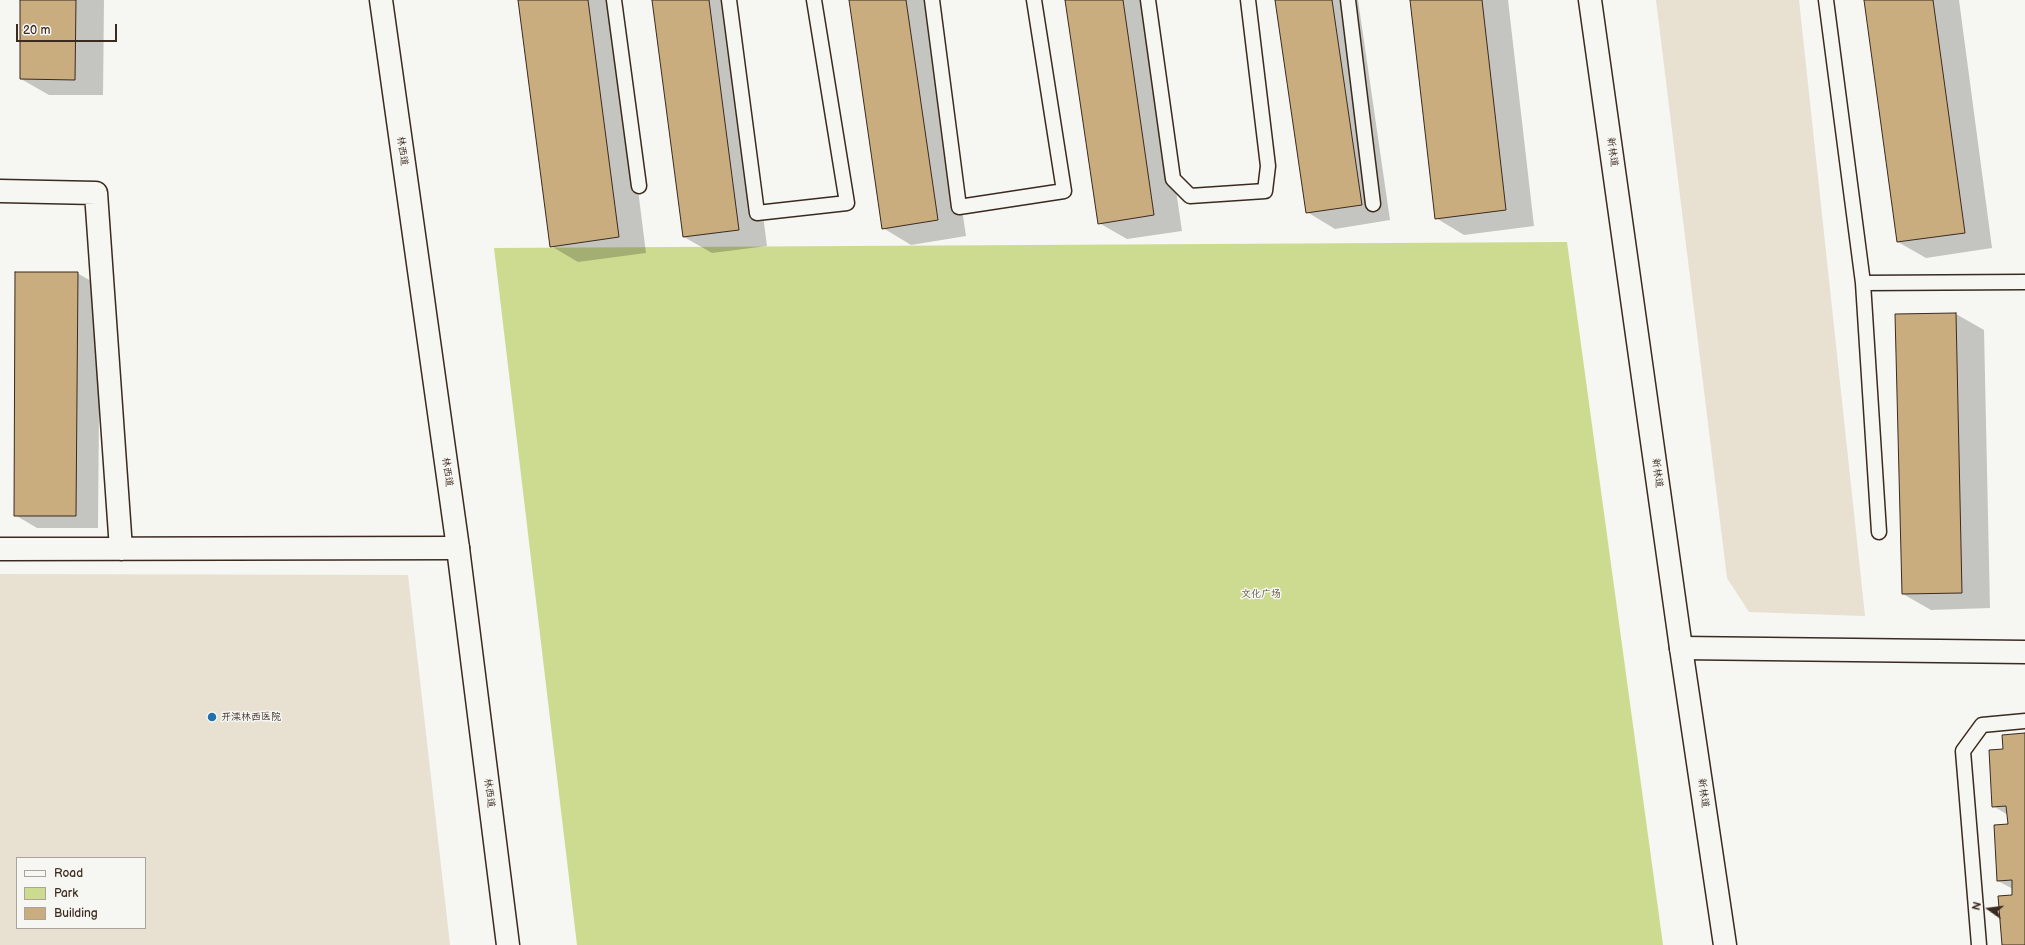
<!DOCTYPE html>
<meta charset="utf-8">
<style>
body{margin:0}
#map{position:relative;width:2025px;height:945px;overflow:hidden;background:#f6f6f2;font-family:"Balsamiq Sans",sans-serif}
canvas{display:block}
.legend{position:absolute;left:16px;top:857px;width:130px;height:72px;box-sizing:border-box;background:#f6f6f2;border:1px solid #aba49d;margin:0;padding:5px 7px;list-style:none;font-size:12px;color:#3b2a1e}
.legend li{display:flex;align-items:center;gap:8px;height:20px}
.legend b{width:20px;border:1px solid #aba49d}
.north{position:absolute;left:1969px;top:889px;width:40px;height:40px;-webkit-text-stroke:3px #f6f6f2;paint-order:stroke;rotate:284deg;font-size:11px;font-weight:700;line-height:16px;text-align:center;color:#3b2a1e}
.north::after{content:'';display:block;margin:auto;width:14px;height:18px;background:#3b2a1e;clip-path:polygon(50% 0,100% 100%,50% 72%,0 100%)}
.scale{position:absolute;left:16px;top:24px;width:101px;height:18px;box-sizing:border-box;border:2px solid #3b2a1e;border-top:0;padding-left:5px;font-size:12px;line-height:14px;white-space:nowrap;color:#3b2a1e;-webkit-text-stroke:3px #f6f6f2;paint-order:stroke}
</style>
<div id="map">
<canvas width="2025" height="945"></canvas>
<ul class="legend">
<li><b style="height:5px;background:#f6f6f2"></b>Road</li>
<li><b style="height:11px;background:#ccdb8f"></b>Park</li>
<li><b style="height:11px;background:#c9ad7f"></b>Building</li>
</ul>
<div class="north">N</div>
<div class="scale">20 m</div>
</div>
<script>
const ctx = document.querySelector('canvas').getContext('2d');
ctx.lineJoin = 'round';
function paint(path, color) { ctx.fillStyle = color; ctx.fill(path, 'evenodd'); }
const shape = rows => new Path2D(rows.map(r => 'M' + r).join(''));
function stroke(path, color, width, dash) { ctx.strokeStyle = color; ctx.lineWidth = width; ctx.lineCap = dash ? 'butt' : 'round'; ctx.setLineDash(dash || []); ctx.stroke(path); }
function drawText(font, color, halo, rows, align = 'center') {
  ctx.font = font + ' "Balsamiq Sans","LXGW WenKai TC",sans-serif'; ctx.lineWidth = 3; ctx.setLineDash([]); ctx.textBaseline = 'middle'; ctx.strokeStyle = halo; ctx.fillStyle = color; for (const [text, x, y, turn = 0] of rows) {
    ctx.save(); ctx.translate(x, y); ctx.rotate((+turn || 0) * Math.PI / 180); ctx.textAlign = isNaN(turn) ? turn : align; if (halo) ctx.strokeText(text, 0, 0); ctx.fillText(text, 0, 0); ctx.restore();
  }
}
const built = shape([
 [1656,0,1799,0,1865,616,1749,612,1727,578],
 [0,574,408,575,450,945,0,945],
 [17,858,145,858,145,928,17,928]
]);
const green = shape([
 [1567,242,1663,945,577,945,494,248]
]);
const shadow = shape([
 [21,0,104,0,103,95,49,95,21,79],
 [519,0,614,0,646,253,578,262,551,246],
 [653,0,735,0,767,246,712,253,684,237],
 [850,0,931,0,966,236,911,245,883,228],
 [1066,0,1148,0,1182,231,1127,239,1099,223],
 [1276,0,1358,0,1390,220,1335,229,1307,212],
 [1411,0,1508,0,1534,226,1464,235,1436,218],
 [1865,0,1959,0,1992,248,1926,258,1898,242],
 [77,273,100,286,98,528,37,528,15,515],
 [1956,314,1984,330,1990,608,1931,610,1903,594],
 [2025,734,2025,945,2003,945,2014,896,2013,889,1998,881,2009,825,2008,815,1993,806,2004,750]
]);
const building = shape([
 [20,0,76,0,75,80,20,79,20,0],
 [518,0,588,0,619,237,550,247,518,0],
 [652,0,709,0,739,230,683,237,652,0],
 [849,0,906,0,938,220,882,229,849,0],
 [1065,0,1123,0,1154,215,1098,224,1065,0],
 [1275,0,1332,0,1362,205,1306,213,1275,0],
 [1410,0,1482,0,1506,210,1435,219,1410,0],
 [1864,0,1933,0,1965,233,1897,242,1864,0],
 [15,272,78,272,76,516,14,516,15,272],
 [1956,313,1962,593,1902,594,1895,314,1956,313],
 [2025,733,2025,945,2002,945,1998,896,2012,895,2012,880,1997,881,1994,825,2008,824,2006,806,1992,807,1989,750,2003,749,2002,735,2025,733]
]);
const lane = shape([
 [614,0,639,186],
 [729,0,757,213,847,203,814,0],
 [932,0,959,207,1064,191,1034,0],
 [1148,0,1173,179,1190,196,1265,191,1268,166,1248,0],
 [1348,0,1373,204],
 [1826,0,1863,283,1879,532],
 [1863,283,2025,282],
 [1979,945,1963,751,1982,725,2025,721]
]);
const street = shape([
 [0,191,96,193,121,549],
 [0,549,458,548],
 [1681,648,2025,652]
]);
const secondary = shape([
 [381,0,458,548,508,945],
 [1590,0,1681,648,1725,945]
]);
const markers = [
 [212,717,5,"#1f6fb2"]
];
const streetNames = [
 ["林西道",402,151,82],
 ["新林道",1612,152,82],
 ["林西道",447,472,82],
 ["新林道",1657,473,82],
 ["林西道",489,793,83],
 ["新林道",1703,793,82]
];
const parkNames = [
 ["文化广场",1261,594]
];
const poiNames = [
 ["开滦林西医院",221,717]
];
paint(built, '#e8e0d0');
paint(green, '#ccdb8f');
paint(shadow, '#0003');
paint(building, '#c9ad7f');
stroke(building, '#3b2a1e', 1);
stroke(lane, '#3b2a1e', 17);
stroke(street, '#3b2a1e', 25);
stroke(secondary, '#3b2a1e', 25);
stroke(lane, '#f6f6f2', 14);
stroke(street, '#f6f6f2', 22);
stroke(secondary, '#f6f6f2', 22);
for (const [x, y, r, color] of markers) { const dot = new Path2D(); dot.arc(x, y, r, 0, 2 * Math.PI); ctx.fillStyle = color; ctx.fill(dot); stroke(dot, '#f6f6f2', 1.5); }
drawText('10px', '#3b2a1e', '#f6f6f2', streetNames);
drawText('10px', '#5f563a', '#f6f6f2', parkNames);
drawText('10px', '#3b2a1e', '#f6f6f2', poiNames, 'left');
</script>
